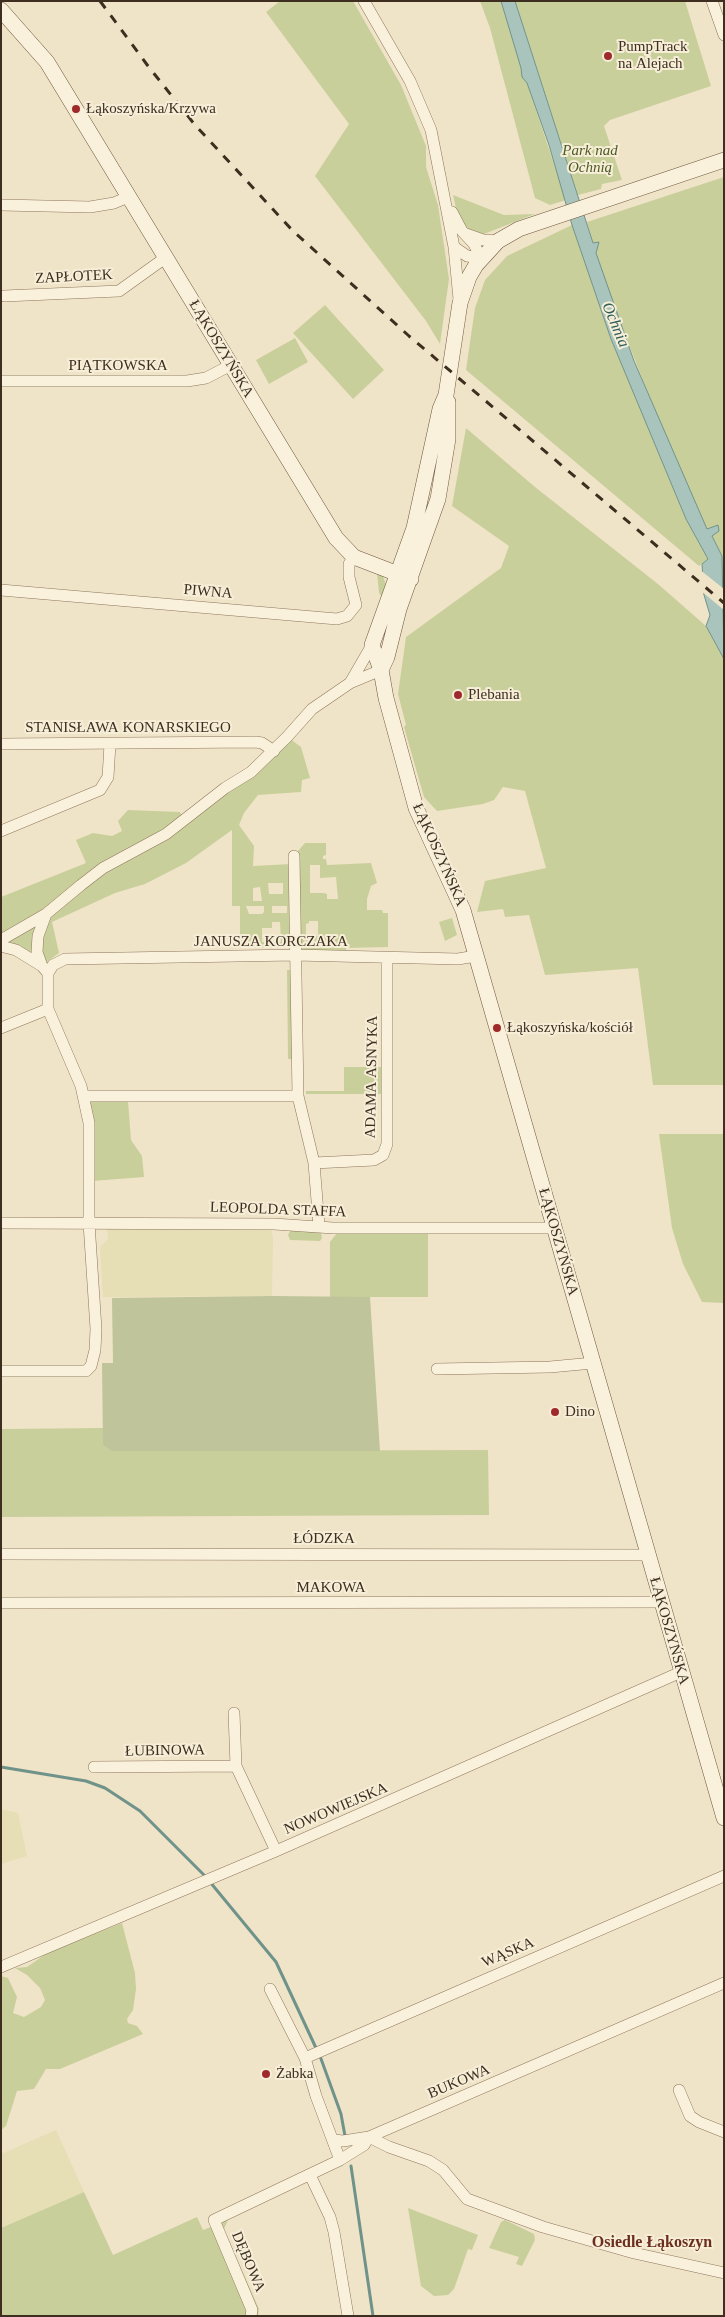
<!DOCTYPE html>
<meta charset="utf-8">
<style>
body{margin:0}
#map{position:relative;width:725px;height:2317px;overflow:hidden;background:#f0e4c8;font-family:Georgia,serif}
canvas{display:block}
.frame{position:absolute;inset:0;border:2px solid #3d2e20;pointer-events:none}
</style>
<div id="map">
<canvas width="725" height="2317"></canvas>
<div class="frame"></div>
</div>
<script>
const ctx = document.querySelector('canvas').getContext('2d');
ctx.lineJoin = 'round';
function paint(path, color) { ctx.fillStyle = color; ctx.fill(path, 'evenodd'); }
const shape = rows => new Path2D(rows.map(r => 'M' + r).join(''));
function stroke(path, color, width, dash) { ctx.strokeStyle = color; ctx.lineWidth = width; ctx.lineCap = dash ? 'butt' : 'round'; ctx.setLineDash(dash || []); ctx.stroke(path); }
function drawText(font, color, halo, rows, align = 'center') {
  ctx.font = font + ' Georgia,serif'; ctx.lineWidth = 4; ctx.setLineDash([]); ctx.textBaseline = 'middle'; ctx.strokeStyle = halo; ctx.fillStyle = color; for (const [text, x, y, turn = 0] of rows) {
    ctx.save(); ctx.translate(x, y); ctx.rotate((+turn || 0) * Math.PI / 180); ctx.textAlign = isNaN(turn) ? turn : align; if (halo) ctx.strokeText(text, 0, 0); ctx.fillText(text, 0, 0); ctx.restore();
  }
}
const farmland = shape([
 [271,1227,273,1240,272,1296,103,1297,100,1247,108,1239,107,1229],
 [1,1809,18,1813,27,1856,1,1864],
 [56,2130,84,2192,1,2228,1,2154]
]);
const green = shape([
 [280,1,353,1,401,85,426,146,426,167,438,205,449,279,440,344,426,321,315,176,349,124,266,12],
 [480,1,501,1,521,68,522,76,527,83,566,200,550,205,535,198,490,28],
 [515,1,685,1,711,86,610,120,604,126,622,180,602,184,601,189,578,195],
 [724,177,724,573,722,573,722,556,712,536,717,525,707,530,652,404,605,283,596,253,599,242,593,243,587,222],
 [453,195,504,215,535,214,484,234,472,232,463,224,457,213],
 [572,225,611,339,686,519,708,559,699,566,466,370,475,308,485,280,507,256],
 [325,305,384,370,353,399,293,333],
 [295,338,308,362,269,384,256,360],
 [466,428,535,487,658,584,706,626,724,659,724,1085,653,1085,638,968,545,975,529,915,505,917,503,909,477,912,485,881,546,868,525,791,503,787,494,800,483,804,437,811,424,797,404,727,406,725,398,694,406,637,501,568,509,546,452,506],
 [377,573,383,576,386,585,382,597,379,593],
 [289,738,301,747,310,778,302,780,301,792,258,795,244,813,239,825,254,846,253,866,291,864,291,947,240,948,240,906,232,906,232,830,186,863,145,884,115,893,52,922,59,953,44,964,1,942,84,883,165,836],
 [268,883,283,883,283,894,269,894],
 [260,887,262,901,253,901,253,888],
 [246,906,264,906,264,912,262,914,249,914],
 [272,906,287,906,287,913,272,913],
 [272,922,280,922,281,942,262,942,262,928,272,928],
 [128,810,180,812,182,816,1,937,1,897,86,863,76,840,93,833,112,836,122,831,118,821],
 [305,843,326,843,326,855,323,856,323,859,326,859,327,865,371,863,377,883,371,886,367,899,367,910,382,910,383,913,388,913,388,947,346,948,346,952,302,951,302,944,299,943,298,851],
 [310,865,320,865,320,878,336,877,338,899,327,899,327,894,323,893,310,893],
 [309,921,318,921,318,936,306,936,306,924,309,923],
 [452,918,457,935,445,941,439,922],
 [287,970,292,970,294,1059,288,1059],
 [344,1067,381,1067,383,1094,306,1094,306,1091,344,1091],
 [88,1099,128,1101,131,1140,142,1156,144,1177,92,1181],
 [659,1134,724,1134,724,1303,702,1302,683,1264,672,1228],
 [291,1229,321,1233,322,1238,320,1241,290,1240,288,1235],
 [337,1233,428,1233,428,1297,330,1297,330,1242],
 [103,1428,103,1445,111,1451,488,1450,489,1515,1,1517,1,1429],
 [122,1923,135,1973,136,1989,133,2010,127,2019,128,2023,137,2026,143,2034,60,2069,46,2069,34,2089,17,2091,6,2126,1,2130,1,1976,8,1978,17,1997,13,2013,24,2017,41,2007,45,2000,40,1988,27,1975,15,1968,27,1967,47,1953],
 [84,2192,113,2255,197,2217,203,2230,228,2220,224,2229,259,2309,258,2316,1,2316,1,2228],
 [408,2208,478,2235,472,2250,468,2249,454,2289,448,2295,434,2296,421,2286],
 [505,2220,534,2234,535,2240,522,2266,516,2264,519,2257,489,2248,501,2222]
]);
const cemetery = shape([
 [272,1296,370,1297,380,1451,111,1451,103,1445,102,1363,113,1363,112,1298]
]);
const water = shape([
 [501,1,515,1,593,243,599,242,596,253,634,361,707,529,718,525,719,531,712,536,722,556,724,659,706,626,710,615,704,595,702,564,708,559,686,519,611,339,572,225,549,145,527,83,522,77,521,68,501,1]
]);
const pier = shape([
 [699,569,724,589,724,610,701,591]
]);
const stream = shape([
 [1,1767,86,1781,105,1788,140,1811,206,1877],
 [210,1882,276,1962,316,2048],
 [320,2056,341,2114,345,2136],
 [351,2166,373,2316]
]);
const street = shape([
 [364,1,410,81,431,130,454,247,459,299],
 [712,1,724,35],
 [1,205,90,207,114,203,128,197],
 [452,212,462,231,474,244,481,258],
 [466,234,483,240,498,241],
 [454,247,467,256,481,258],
 [4,296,119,291,165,258],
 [1,381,187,381,206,378,231,365],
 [1,590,337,619,347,616,356,605,349,577,349,564,354,557],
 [350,683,372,645],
 [1,744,256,742,262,743,274,751],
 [1,831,100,790,108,777,110,744],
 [294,856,298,1096,314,1163,319,1226],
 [1,940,46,914,81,885,103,868,166,834,225,788,251,772,287,737,312,709,350,683,381,670],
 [1,946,16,950,42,966,48,973],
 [42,966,37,952,38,936,46,914],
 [1,1028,48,1009],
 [84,1096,298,1096],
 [314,1163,374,1160,383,1155,387,1144,387,959],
 [1,1223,274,1224,333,1228,554,1228],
 [437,1369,550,1367,593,1363],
 [1,1371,86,1371,91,1366,95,1350,96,1329,89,1223,89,1123,81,1086,48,1009,48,973,53,965,65,959,295,955,458,959,476,956],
 [1,1554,647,1555],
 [1,1603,661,1602],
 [234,1713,236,1766,276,1851],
 [94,1767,236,1766],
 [1,1967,276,1851,681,1672],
 [270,1989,305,2058,316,2096,340,2160],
 [305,2058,724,1876],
 [679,2090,690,2116,699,2122,724,2132],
 [334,2140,343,2141,369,2137,389,2147,429,2161,443,2170,467,2199,543,2227,634,2253,724,2273],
 [310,2175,330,2217,334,2232,348,2316],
 [251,2316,252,2310,214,2220,340,2160,364,2145,369,2137,724,1983]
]);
const secondary = shape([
 [1,10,47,62,336,538,354,557,411,579],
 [724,160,519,229,498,241,476,265,469,277,460,303,446,395,440,409,414,528,372,645,381,670,386,698,416,808,463,910,724,1818],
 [381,670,387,657,399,609,438,499,448,439,448,402]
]);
const rail = shape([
 [100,1,148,66,195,125,293,231,409,336,724,603]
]);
const markers = [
 [608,56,5,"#9e2a2b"],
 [76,109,5,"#9e2a2b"],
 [458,695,5,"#9e2a2b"],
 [497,1028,5,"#9e2a2b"],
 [555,1412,5,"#9e2a2b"],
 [266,2074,5,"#9e2a2b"]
];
const poiNames = [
 ["PumpTrack",618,47],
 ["na Alejach",618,64],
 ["Łąkoszyńska/Krzywa",86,109],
 ["Plebania",468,695],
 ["Łąkoszyńska/kościół",507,1028],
 ["Dino",565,1412],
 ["Żabka",276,2074]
];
const parkNames = [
 ["Park nad",590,151],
 ["Ochnią",590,168]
];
const streetNames = [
 ["ZAPŁOTEK",74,277,-3],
 ["ŁĄKOSZYŃSKA",221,349,59],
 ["PIĄTKOWSKA",118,366],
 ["PIWNA",208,592,5],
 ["STANISŁAWA KONARSKIEGO",128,728],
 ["ŁĄKOSZYŃSKA",439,855,66],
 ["JANUSZA KORCZAKA",271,942],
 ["ADAMA ASNYKA",372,1077,-89],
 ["LEOPOLDA STAFFA",278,1210,2],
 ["ŁĄKOSZYŃSKA",558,1242,74],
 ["ŁÓDZKA",324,1539],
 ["MAKOWA",331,1588],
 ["ŁĄKOSZYŃSKA",669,1631,74],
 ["ŁUBINOWA",165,1751,-1],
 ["NOWOWIEJSKA",336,1809,-23],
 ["WĄSKA",508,1953,-23],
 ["BUKOWA",459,2082,-23],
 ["DĘBOWA",248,2262,67]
];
const waterNames = [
 ["Ochnia",615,325,67]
];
const neighbourhoodNames = [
 ["Osiedle Łąkoszyn",652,2243]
];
paint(farmland, '#e6deb5');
paint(green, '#c9cf9b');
paint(cemetery, '#bfc49a');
paint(water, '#a9c4bc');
stroke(water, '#6f938a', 1);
paint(pier, '#f0e4c8');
stroke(stream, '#6f938a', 3);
stroke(street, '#8d765c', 12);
stroke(secondary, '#6f573f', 16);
stroke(street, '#faf1dc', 11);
stroke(secondary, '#faf1dc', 15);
stroke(rail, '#3d2e20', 3, [9, 9]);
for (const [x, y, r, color] of markers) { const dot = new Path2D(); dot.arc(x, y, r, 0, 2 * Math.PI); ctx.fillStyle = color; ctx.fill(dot); stroke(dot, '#f7eed8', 2); }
drawText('15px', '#3d2e20', '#f7eed8', poiNames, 'left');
drawText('italic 15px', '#4d5a26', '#f7eed8', parkNames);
drawText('15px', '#3d2e20', '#f7eed8', streetNames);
drawText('italic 16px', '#2f5d5a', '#f7eed8', waterNames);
drawText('bold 16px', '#6b2e1e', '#f7eed8', neighbourhoodNames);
</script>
